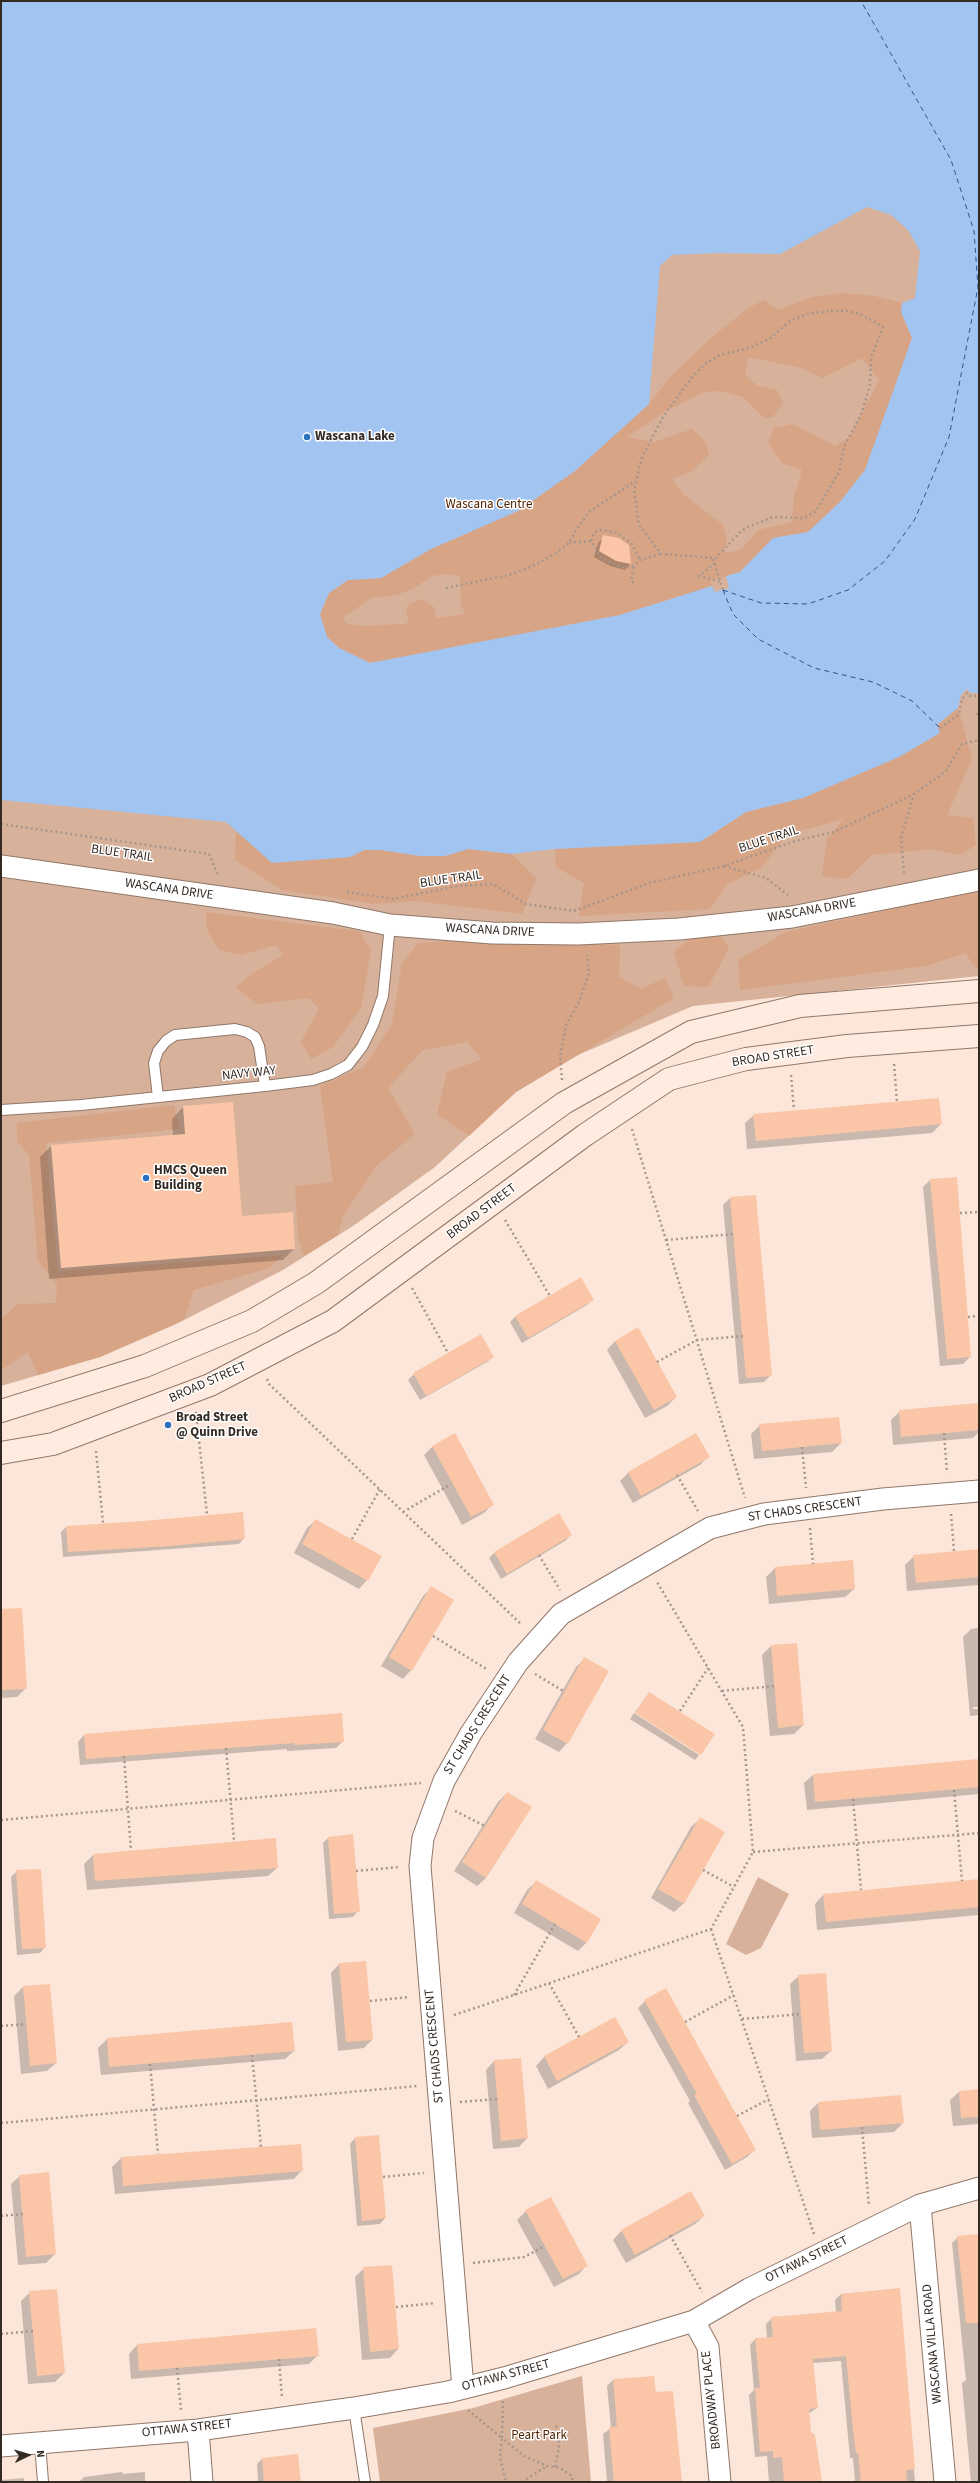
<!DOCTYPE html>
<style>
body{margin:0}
#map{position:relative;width:980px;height:2483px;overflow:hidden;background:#fce6d9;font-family:"Source Sans 3",sans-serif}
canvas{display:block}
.frame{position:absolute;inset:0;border:2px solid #342a24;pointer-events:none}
.north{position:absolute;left:8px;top:2435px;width:40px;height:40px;-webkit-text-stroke:3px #fff;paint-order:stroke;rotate:85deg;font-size:11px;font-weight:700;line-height:16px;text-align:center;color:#342a24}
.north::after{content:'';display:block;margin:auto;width:14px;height:18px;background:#342a24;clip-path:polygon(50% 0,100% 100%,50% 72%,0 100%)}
</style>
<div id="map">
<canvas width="980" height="2483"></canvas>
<div class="frame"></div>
<div class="north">N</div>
</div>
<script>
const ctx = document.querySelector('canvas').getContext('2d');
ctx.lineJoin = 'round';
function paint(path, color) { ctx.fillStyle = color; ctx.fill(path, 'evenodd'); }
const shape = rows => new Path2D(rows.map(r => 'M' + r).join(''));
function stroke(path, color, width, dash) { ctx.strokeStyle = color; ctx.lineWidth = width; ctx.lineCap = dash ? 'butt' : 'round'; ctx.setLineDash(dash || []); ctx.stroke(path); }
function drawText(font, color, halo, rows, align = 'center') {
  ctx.font = font + ' "Source Sans 3",sans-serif'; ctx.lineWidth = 3; ctx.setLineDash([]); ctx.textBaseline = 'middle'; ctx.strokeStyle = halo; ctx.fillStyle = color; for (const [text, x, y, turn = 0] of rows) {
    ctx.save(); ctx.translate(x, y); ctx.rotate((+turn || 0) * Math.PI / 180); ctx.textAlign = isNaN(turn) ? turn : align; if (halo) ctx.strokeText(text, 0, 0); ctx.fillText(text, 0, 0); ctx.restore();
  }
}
const green = shape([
 [1,1,979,1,979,976,693,1006,573,1057,516,1092,435,1167,353,1226,283,1270,174,1325,100,1357,1,1386],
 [758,1877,789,1894,761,1948,746,1955,726,1944],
 [582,2376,591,2482,380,2482,373,2428,473,2408]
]);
const forest = shape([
 [842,293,874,296,902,303,901,312,912,338,865,470,840,502,808,532,773,538,740,572,711,581,712,586,620,615,370,663,339,648,327,637,320,614,329,593,348,580,381,578,431,549,518,511,575,471,649,404,671,376,710,339,748,308,764,300,778,310,812,297],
 [748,357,802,368,822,378,862,358,879,380,849,438,835,446,792,424,774,428,768,442,782,463,802,470,794,497,792,522,758,530,742,549,730,553,724,551,727,539,723,525,684,495,672,479,691,472,709,455,705,441,692,429,654,442,627,437,669,409,704,392,720,391,743,397,764,418,773,417,783,403,777,390,758,386,745,375],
 [446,574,460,576,461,604,465,614,436,618,433,606,422,599,409,604,406,610,409,621,405,624,364,626,347,624,343,618,371,598,396,595,413,589,432,576],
 [958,708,972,759,947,815,973,818,976,845,960,855,931,849,872,855,847,879,822,876,827,839,844,819,788,834,761,868,726,885,710,909,579,916,584,883,556,867,555,849,700,842,746,812,803,798,899,757,939,733,937,725],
 [236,830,272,863,350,857,364,850,381,850,420,856,445,856,468,849,512,854,536,878,522,914,416,901,374,904,282,890,235,860],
 [979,890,979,972,965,953,926,966,740,990,738,960,786,932],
 [206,912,359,931,371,950,361,1008,333,1047,311,1059,301,1042,319,1009,309,998,257,1004,236,987,253,973,283,955,276,945,241,955,219,950,207,930],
 [694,935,721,936,729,948,708,987,684,986,674,952],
 [451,941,620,945,619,977,641,989,665,978,674,998,516,1092,469,1136,437,1114,447,1072,482,1059,467,1042,423,1050,388,1088,415,1134,376,1166,343,1216,338,1235,304,1256,298,1237,295,1186,333,1182,320,1086,364,1067,392,1024,402,963,418,943],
 [174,1105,179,1129,46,1143,58,1271,283,1255,269,1268,194,1290,184,1320,100,1357,38,1375,28,1352,1,1370,1,1319,18,1304,56,1303,57,1285,38,1261,29,1155,17,1141,17,1123]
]);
const water = shape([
 [1,1,979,1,979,693,970,693,967,689,961,695,958,708,937,725,940,733,899,757,803,798,746,812,700,842,555,849,512,854,468,849,445,856,420,856,381,850,364,850,350,857,272,863,226,822,1,800],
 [867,207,891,215,908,230,920,251,915,298,902,303,901,312,912,338,865,470,840,502,808,532,773,538,740,572,726,576,729,588,715,592,712,586,620,615,370,663,339,648,327,637,320,614,329,593,348,580,381,578,431,549,518,511,575,471,649,404,660,266,672,255,718,253,780,254]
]);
const shadow = shape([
 [604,537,628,545,630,564,625,570,610,566,594,557,598,543],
 [183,1107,241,1217,294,1249,283,1260,49,1279,40,1157,51,1146,173,1136,172,1119],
 [754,1115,941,1124,932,1133,747,1149,745,1123],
 [930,1180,970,1357,963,1364,940,1366,923,1187],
 [730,1198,771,1375,764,1382,739,1384,723,1205],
 [593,1299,587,1305,522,1343,510,1322,516,1316],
 [615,1341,676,1397,667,1406,645,1418,607,1350],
 [493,1357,487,1362,420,1400,408,1380,414,1374],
 [979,1404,979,1432,973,1438,893,1445,891,1420,900,1411],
 [760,1425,841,1443,832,1452,754,1459,751,1434],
 [454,1435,493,1504,484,1513,462,1525,424,1455,432,1447],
 [708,1457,700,1465,633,1503,620,1481,629,1472],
 [316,1520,367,1580,359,1589,294,1553,307,1528],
 [66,1527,244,1538,239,1544,63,1557,61,1532],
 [571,1535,565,1541,501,1579,489,1558,494,1553],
 [979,1550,979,1585,907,1591,905,1565,914,1556],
 [852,1561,854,1589,845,1597,769,1604,766,1577,775,1568],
 [431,1588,411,1670,403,1679,381,1666,423,1596],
 [1,1610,26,1688,17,1697,1,1698],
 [979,1628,979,1707,973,1707,973,1709,979,1709,979,1715,970,1716,963,1637,971,1629],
 [771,1646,803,1725,794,1734,770,1736,762,1655],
 [585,1658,567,1743,559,1752,535,1739,576,1667],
 [649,1693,700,1754,635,1712],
 [634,1713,699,1755,695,1760,630,1719],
 [84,1735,343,1741,336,1748,287,1751,287,1749,80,1765,78,1742],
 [979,1760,979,1794,807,1810,804,1783,813,1775],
 [507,1793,530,1808,486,1878,477,1886,454,1871,498,1802],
 [700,1819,724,1833,683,1904,674,1912,651,1898,691,1827],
 [328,1838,358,1911,353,1917,329,1919,323,1843],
 [275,1839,277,1868,268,1876,87,1890,84,1864,93,1855],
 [17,1871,45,1947,40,1953,17,1955,11,1877],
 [979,1880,979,1915,817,1930,815,1904,823,1895],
 [536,1882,587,1942,578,1951,514,1913,527,1890],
 [339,1964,372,2040,364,2048,338,2051,331,1973],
 [799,1976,831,2051,822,2059,796,2061,790,1984],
 [23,1987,56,2063,47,2071,21,2074,14,1996],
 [645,2001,755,2150,747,2157,725,2170,688,2103,690,2101,638,2008],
 [615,2019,628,2042,619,2050,548,2089,536,2066,544,2057],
 [291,2024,294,2051,285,2059,101,2075,98,2048,107,2039],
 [520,2059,527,2138,519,2147,493,2149,486,2070,494,2061],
 [979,2090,979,2124,953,2126,950,2100,959,2092],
 [818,2103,903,2123,894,2132,812,2138,810,2111],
 [378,2136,385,2218,380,2224,357,2226,350,2144,355,2138],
 [300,2145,302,2170,294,2179,115,2194,112,2167,121,2158],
 [20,2176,55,2254,46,2263,18,2265,11,2184],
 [690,2192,704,2216,695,2224,626,2263,613,2240,621,2231],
 [526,2211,587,2265,579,2274,554,2287,517,2220],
 [979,2235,979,2482,971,2482,962,2383,966,2380,952,2243,958,2237],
 [364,2268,398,2349,390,2358,362,2360,355,2277],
 [899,2289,915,2482,855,2482,853,2458,850,2458,841,2361,813,2363,817,2408,808,2414,810,2432,817,2463,819,2463,821,2482,769,2482,767,2456,755,2457,749,2395,754,2390,750,2345,755,2339,767,2338,766,2324,772,2318,836,2312,835,2300,841,2294],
 [30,2292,64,2373,55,2382,28,2384,21,2301],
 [137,2345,318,2355,309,2364,131,2379,129,2354],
 [653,2377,655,2393,680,2482,607,2482,603,2434,611,2428,607,2386,613,2380],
 [263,2458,300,2482,256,2482,258,2480,257,2464],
 [122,2472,123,2474,145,2472,145,2482,79,2482,84,2477],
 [24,2478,24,2482,1,2482,1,2480]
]);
const ferry = shape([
 [723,590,761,603,808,604,848,590,885,561,915,519,949,437,978,287,974,231,951,160,861,1],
 [723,590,733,614,758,639,814,668,873,682,912,701,940,728]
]);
const building = shape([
 [603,535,619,538,629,545,631,564,616,561,599,551],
 [939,1098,942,1124,756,1141,753,1114],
 [233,1102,242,1216,293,1212,295,1249,61,1268,51,1145,185,1134,183,1106],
 [957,1177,971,1357,947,1359,930,1179],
 [756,1195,772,1376,746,1378,730,1197],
 [581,1277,594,1300,528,1338,515,1316],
 [638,1327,677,1397,654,1410,615,1341],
 [481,1334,494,1357,426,1396,413,1373],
 [979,1403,979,1430,901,1437,899,1410],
 [839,1417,842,1443,762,1451,759,1424],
 [455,1433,494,1505,471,1517,432,1446],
 [696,1433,710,1457,641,1496,628,1472],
 [243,1512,245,1539,170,1546,68,1552,66,1526,143,1521],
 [559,1513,572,1535,507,1574,494,1552],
 [315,1519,382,1556,368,1581,302,1544],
 [979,1549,979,1577,916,1583,913,1555],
 [853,1560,855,1589,777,1596,775,1567],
 [431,1586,454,1600,412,1671,389,1657],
 [22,1608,27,1689,1,1690,1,1609],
 [797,1643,804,1725,778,1728,771,1645],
 [584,1657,609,1671,568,1744,543,1730],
 [649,1692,715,1734,701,1755,635,1713],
 [342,1713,344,1742,294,1745,294,1743,86,1759,84,1734],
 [979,1759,979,1787,815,1802,813,1774],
 [507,1792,532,1807,486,1878,462,1862],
 [700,1817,725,1832,684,1904,658,1889],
 [353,1834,360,1912,334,1914,328,1837],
 [276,1838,278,1868,95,1881,93,1854],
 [41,1869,46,1948,22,1949,16,1870],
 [979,1879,979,1907,826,1922,823,1894],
 [536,1880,601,1919,587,1943,522,1904],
 [366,1961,373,2040,346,2042,339,1963],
 [826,1973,832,2051,804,2053,798,1975],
 [50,1984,57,2063,30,2066,23,1986],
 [666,1988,756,2150,732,2164,694,2095,697,2094,644,2000],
 [615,2017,629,2042,557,2081,544,2056],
 [292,2022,295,2051,109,2067,107,2038],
 [521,2058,528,2138,501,2141,494,2060],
 [979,2089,979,2117,961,2118,959,2091],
 [901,2095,904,2123,820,2130,818,2102],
 [379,2135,386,2218,362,2221,355,2137],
 [301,2144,303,2171,123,2186,121,2157],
 [49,2172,56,2254,26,2257,19,2175],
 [691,2191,705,2216,635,2255,621,2230],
 [551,2197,588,2266,563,2279,525,2210],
 [979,2234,979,2323,966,2323,957,2236],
 [392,2265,399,2349,370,2352,363,2267],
 [900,2288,915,2469,906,2470,907,2482,861,2482,858,2453,856,2453,853,2429,846,2356,813,2359,818,2408,809,2409,811,2432,815,2435,822,2482,784,2482,782,2457,773,2458,773,2451,760,2452,755,2388,760,2388,755,2338,773,2337,771,2317,842,2311,841,2294],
 [57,2289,65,2373,37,2376,29,2291],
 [316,2328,319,2356,139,2371,137,2344],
 [654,2376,656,2392,673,2391,682,2482,614,2482,609,2427,617,2426,613,2379],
 [298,2454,301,2482,264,2482,262,2458]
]);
const path = shape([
 [831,311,848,311,860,314,883,327,871,358,870,385,862,412,844,447,839,472,816,511,804,518,773,517,748,527,741,531,716,558,661,554,639,525,634,490,642,457,663,417,692,377,706,363,720,355,746,349,769,339,790,321,808,314,831,311],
 [591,541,594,533,600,530,615,532,632,544,640,560],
 [569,543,591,541,602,559,625,568,634,566,640,560,661,554],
 [713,559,723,590],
 [715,563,699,576,720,582],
 [634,567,631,579,635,586],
 [446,588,509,575,531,567,556,553,569,543,576,530,589,512,634,482],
 [977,713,979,716],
 [940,728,959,714,962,699,967,693,970,696,979,696],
 [1,824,209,854,218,875],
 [724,866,766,878,788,895],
 [904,873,901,838,914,794],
 [347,892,393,899,458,886,493,884,526,904,574,911,649,883,724,866,795,841,834,832,914,794,946,771,962,744,979,740],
 [894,1064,897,1102],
 [791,1075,794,1110],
 [562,1080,560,1056,566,1025,579,1002,589,973,587,955],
 [632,1129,745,1498],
 [960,1213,979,1212],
 [505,1220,550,1296],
 [666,1240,733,1234],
 [412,1288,448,1353],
 [968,1317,979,1316],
 [657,1362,697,1340,743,1336],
 [267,1379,269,1384,522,1625],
 [196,1412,207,1515],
 [944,1433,947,1473],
 [802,1447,806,1488],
 [96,1451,103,1523],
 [677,1475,698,1511],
 [403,1512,451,1484],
 [951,1514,954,1551],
 [810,1528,813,1564],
 [352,1539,380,1489],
 [539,1555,560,1590],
 [433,1636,488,1670],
 [535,1674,565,1692],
 [722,1691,774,1686],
 [680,1711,708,1668],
 [226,1748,234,1840],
 [124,1756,131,1851],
 [954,1790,962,1881],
 [853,1799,861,1890],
 [455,1811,485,1826],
 [1,1820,421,1783],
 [753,1852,979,1833],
 [703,1870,734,1887],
 [356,1871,399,1867],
 [711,1929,814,2234],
 [549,1983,579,2037],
 [514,1995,555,1924],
 [370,2001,409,1997],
 [454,2015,711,1929,753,1852,743,1727,657,1582],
 [742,2019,801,2014],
 [685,2022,734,1995],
 [1,2026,26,2024],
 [252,2055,261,2147],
 [150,2064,158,2154],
 [460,2102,497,2099],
 [737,2116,769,2099],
 [1,2123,417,2086],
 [862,2127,869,2206],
 [383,2177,424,2173],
 [1,2216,23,2214],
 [670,2235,702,2292],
 [473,2263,524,2257,545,2246],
 [396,2307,435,2303],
 [1,2334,33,2331],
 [279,2359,282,2398],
 [177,2368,181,2410],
 [503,2401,502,2438,524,2456,547,2466,560,2468,572,2476,573,2482],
 [468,2410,502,2438,500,2457,506,2482],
 [555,2467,559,2447,556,2423],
 [522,2482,547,2466]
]);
const service = shape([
 [158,1097,154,1063,158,1051,166,1041,175,1035,235,1029,247,1032,255,1037,259,1046,265,1086],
 [1,1110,81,1105,265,1086,313,1080,331,1074,348,1065,362,1047,373,1025,383,996,390,925],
 [354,2408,365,2482],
 [40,2443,43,2482]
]);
const minor = shape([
 [1,866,333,913,390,925,492,933,578,934,679,929,792,917,979,880],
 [920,2205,945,2482],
 [694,2321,708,2347,720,2482],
 [463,2388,420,1866,423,1838,444,1781,471,1733,518,1662,561,1614,710,1528,764,1514,883,1499,979,1491],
 [198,2430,202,2482],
 [1,2446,198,2430,354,2408,448,2392,504,2378,694,2321,749,2289,920,2205,979,2188]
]);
const secondary = shape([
 [1,1411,145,1366,252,1321,316,1283,564,1103,691,1032,800,1006,979,991],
 [1,1453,53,1444,210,1385,333,1321,585,1135,669,1079,746,1059,847,1046,979,1036]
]);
const markers = [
 [307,437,4,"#2b6fc0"],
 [146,1178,4,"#2b6fc0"],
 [168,1425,4,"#2b6fc0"]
];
const poiNames = [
 ["Wascana Lake",315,437],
 ["HMCS Queen",154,1171],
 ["Building",154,1186],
 ["Broad Street",176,1418],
 ["@ Quinn Drive",176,1433]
];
const parkNames = [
 ["Wascana Centre",489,505],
 ["Peart Park",539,2436]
];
const streetNames = [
 ["BLUE TRAIL",769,840,-18],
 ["BLUE TRAIL",122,854,8],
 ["BLUE TRAIL",451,880,-8],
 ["WASCANA DRIVE",169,890,8],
 ["WASCANA DRIVE",812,911,-10],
 ["WASCANA DRIVE",490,931,3],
 ["BROAD STREET",773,1057,-9],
 ["NAVY WAY",249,1074,-6],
 ["BROAD STREET",482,1212,-37],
 ["BROAD STREET",208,1383,-24],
 ["ST CHADS CRESCENT",805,1510,-8],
 ["ST CHADS CRESCENT",478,1725,-58],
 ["ST CHADS CRESCENT",435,2046,-95],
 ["OTTAWA STREET",807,2260,-26],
 ["WASCANA VILLA ROAD",933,2344,-95],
 ["OTTAWA STREET",506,2376,-15],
 ["BROADWAY PLACE",712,2400,-96],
 ["OTTAWA STREET",187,2429,-6]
];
paint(green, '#d8b19a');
paint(forest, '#d7a486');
paint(water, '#a2c4f1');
paint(shadow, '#0003');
stroke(ferry, '#29568d', 1, [5, 4]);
paint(building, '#fbc6a7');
stroke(service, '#907769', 12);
stroke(minor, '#907769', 23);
stroke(secondary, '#907769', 24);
stroke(path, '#a7968c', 2.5, [2, 3]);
stroke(service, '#fff', 10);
stroke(minor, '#fff', 21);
stroke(secondary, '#ffebdf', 22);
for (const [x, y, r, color] of markers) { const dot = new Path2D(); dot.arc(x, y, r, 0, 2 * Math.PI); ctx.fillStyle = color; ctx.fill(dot); stroke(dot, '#fff', 1.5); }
drawText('bold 13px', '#342a24', '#fff', poiNames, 'left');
drawText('13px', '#522400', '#fff', parkNames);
drawText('13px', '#342a24', '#fff', streetNames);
</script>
